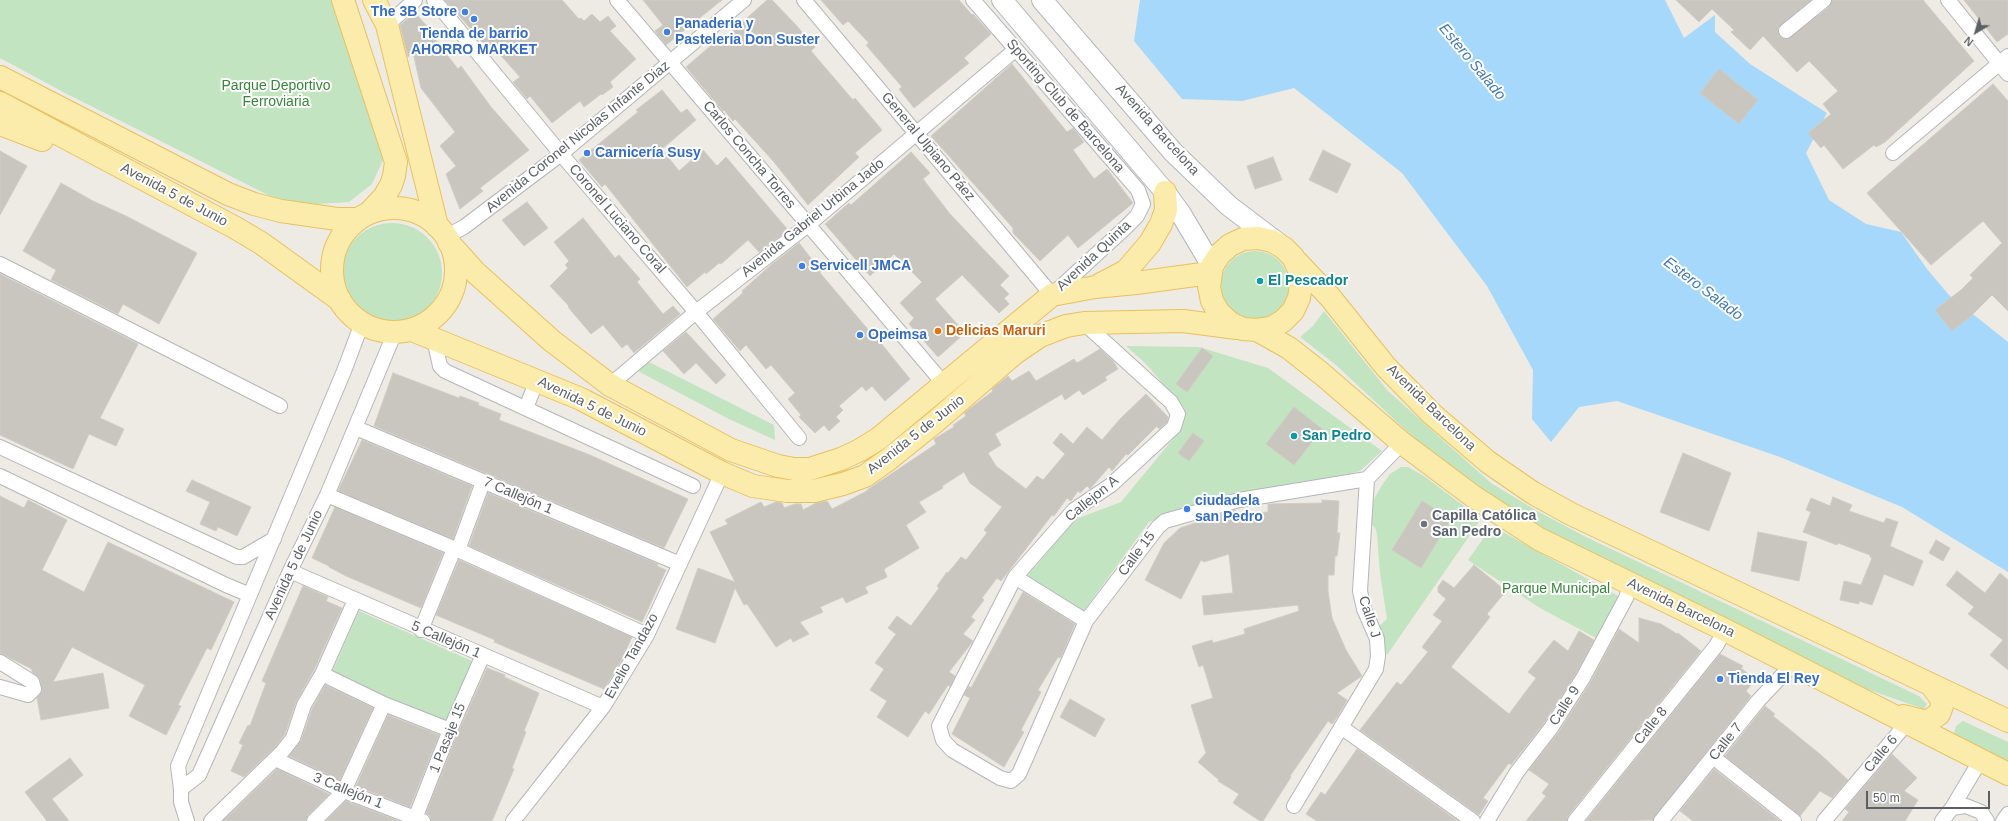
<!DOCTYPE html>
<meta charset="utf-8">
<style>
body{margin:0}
#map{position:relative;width:2008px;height:821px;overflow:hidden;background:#edebe3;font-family:Arial,sans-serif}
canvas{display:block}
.north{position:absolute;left:1956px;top:12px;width:40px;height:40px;-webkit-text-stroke:3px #fff;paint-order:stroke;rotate:218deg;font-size:11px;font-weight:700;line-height:16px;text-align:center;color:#5c5f63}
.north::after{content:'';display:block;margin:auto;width:14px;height:18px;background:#5c5f63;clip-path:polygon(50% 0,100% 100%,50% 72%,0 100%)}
.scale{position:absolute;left:1866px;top:791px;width:124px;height:18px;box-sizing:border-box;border:2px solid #5c5f63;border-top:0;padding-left:5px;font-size:12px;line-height:14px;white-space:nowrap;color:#5c5f63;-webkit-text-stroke:3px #fff;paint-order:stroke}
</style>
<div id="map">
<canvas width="2008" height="821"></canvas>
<div class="north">N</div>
<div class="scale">50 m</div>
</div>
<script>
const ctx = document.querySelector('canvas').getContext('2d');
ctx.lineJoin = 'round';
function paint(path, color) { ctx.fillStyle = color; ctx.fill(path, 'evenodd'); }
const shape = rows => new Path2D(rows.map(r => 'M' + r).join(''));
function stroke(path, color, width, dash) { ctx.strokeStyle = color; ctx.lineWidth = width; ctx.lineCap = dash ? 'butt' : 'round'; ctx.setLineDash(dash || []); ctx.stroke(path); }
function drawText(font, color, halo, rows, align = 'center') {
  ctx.font = font + ' Arial,sans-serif'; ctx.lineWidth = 4; ctx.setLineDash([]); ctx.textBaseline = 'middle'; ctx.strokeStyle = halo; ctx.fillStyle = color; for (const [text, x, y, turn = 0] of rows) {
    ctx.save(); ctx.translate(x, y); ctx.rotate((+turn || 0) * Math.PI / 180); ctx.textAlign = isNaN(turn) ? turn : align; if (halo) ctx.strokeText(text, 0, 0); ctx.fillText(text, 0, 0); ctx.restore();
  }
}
const green = shape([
 [0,0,349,0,384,158,372,184,349,202,316,204,278,200,65,93,0,58],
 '342 273a50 50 0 1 1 100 0a50 50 0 1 1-100 0Z',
 '1221 285a34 34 0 1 1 68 0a34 34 0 1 1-68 0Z',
 [1324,311,1388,391,1491,483,1537,511,1586,537,1919,696,1927,704,1924,709,1838,679,1560,545,1442,464,1336,365,1300,337,1313,326],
 [1126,346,1199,347,1268,368,1382,451,1360,471,1312,483,1236,492,1149,522,1082,613,1027,576,1076,519,1121,502,1182,428,1185,409,1145,363],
 [649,362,774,425,775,440,729,419,634,369],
 [1401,467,1408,467,1424,476,1481,519,1387,655,1377,628,1387,619,1380,573,1377,535,1376,530,1369,520,1372,503,1382,485,1390,474],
 [1492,526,1622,598,1600,640,1540,608,1468,560],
 [359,611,472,661,444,727,330,677],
 [1963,721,2008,742,2008,766,1953,736,1956,726]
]);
const water = shape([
 [1140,0,1665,0,1684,38,1715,15,1715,32,1750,64,1827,113,1806,153,1829,200,1866,224,1901,232,1927,269,1949,295,2008,342,2008,572,1902,507,1780,457,1617,401,1579,407,1551,442,1532,419,1533,370,1487,286,1402,173,1294,88,1242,101,1182,99,1134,41]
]);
const building = shape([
 [445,0,562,0,579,19,581,18,584,21,592,14,600,22,608,16,616,26,610,31,636,59,610,82,613,87,602,95,601,94,584,107,580,101,552,123,530,96,527,99,513,82,520,77,496,50,492,53,445,0],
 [643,0,722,0,666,45,655,31,663,25,643,0],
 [767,0,772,0,795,24,815,47,811,51,853,100,855,98,882,130,855,153,859,157,808,205,774,162,735,119,733,121,724,110,723,111,686,67,714,43,717,45,767,0],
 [821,0,959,0,972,15,973,14,991,34,964,58,969,63,914,108,899,89,902,87,866,45,869,43,848,21,843,25,821,0],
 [1676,0,1811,0,1778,28,1779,36,1787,39,1829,7,1832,0,1923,0,1974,61,1885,142,1876,147,1874,145,1843,169,1824,145,1821,148,1808,133,1831,114,1823,104,1838,91,1816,68,1809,61,1797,72,1763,36,1750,50,1731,32,1734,30,1712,9,1699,22,1676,0],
 [1964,0,2008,0,2008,34,1997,42,1964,0],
 [415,13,435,35,433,37,458,69,461,66,491,107,529,150,480,188,483,191,460,209,446,174,456,166,440,146,455,132,421,88,413,52,408,57,400,25,415,13],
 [1012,64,1067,132,1073,128,1084,142,1073,150,1094,179,1107,169,1133,203,1078,248,1068,235,1040,261,1013,233,1013,228,931,136,1012,64],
 [1719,69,1758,100,1739,124,1700,93,1719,69],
 [1993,84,2008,101,2008,311,1992,295,1970,317,1952,331,1935,310,1961,290,1973,278,1970,275,2002,243,1983,221,1931,265,1867,193,1993,84],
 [662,90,681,113,687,109,696,120,662,149,679,171,703,150,717,166,726,157,788,230,759,252,748,240,721,264,719,263,706,274,705,272,687,287,605,184,602,187,579,160,638,112,636,110,662,90],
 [1323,150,1351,164,1337,193,1309,180,1323,150],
 [0,151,27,166,0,215,0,151],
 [911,152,930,173,923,179,950,214,1009,276,1000,285,1009,294,1004,298,1009,304,999,313,962,275,935,299,965,333,938,357,909,324,914,318,900,303,922,282,894,254,870,276,825,224,849,203,851,205,911,152],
 [1273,157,1282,180,1255,189,1247,166,1273,157],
 [61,183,93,201,126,216,197,253,159,324,123,304,118,314,51,280,56,270,23,251,61,183],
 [527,202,548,228,524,246,502,220,527,202],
 [583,218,615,258,619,255,640,279,637,282,663,314,673,306,680,314,634,353,627,344,622,348,603,325,591,334,568,307,569,306,550,286,568,268,565,265,569,261,554,242,583,218],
 [799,243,821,271,820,273,871,333,872,332,910,379,885,401,872,386,866,391,862,386,839,406,843,410,836,417,840,421,829,431,824,425,815,433,799,417,801,415,788,399,795,393,771,365,766,369,746,345,740,351,713,319,743,293,742,291,771,265,799,243],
 [0,274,138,344,100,418,124,429,116,446,89,434,73,469,0,435,0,274],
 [686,332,726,375,716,384,696,363,684,374,663,351,686,332],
 [1202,348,1213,356,1187,392,1176,384,1202,348],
 [1100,349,1113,361,1118,369,1105,377,1107,380,1083,395,1079,390,1065,400,1062,394,995,434,1001,445,988,453,996,466,1026,489,1037,476,1043,480,1065,454,1053,443,1061,433,1073,444,1087,427,1102,440,1120,419,1146,394,1168,417,1167,422,1159,429,1157,426,1128,455,1126,454,1112,471,1109,467,1090,489,1087,486,1080,493,1078,491,1071,501,1067,498,1054,516,1052,515,1001,581,997,578,982,598,984,600,971,617,975,620,963,634,973,641,949,672,955,676,950,687,948,685,929,714,925,711,908,737,877,717,887,701,870,690,884,669,875,663,896,634,888,628,897,616,911,626,939,588,937,586,947,572,948,573,961,557,966,560,987,533,984,530,1002,507,970,483,964,472,942,486,943,488,919,502,926,512,906,525,919,548,884,569,887,577,865,587,868,593,846,603,843,597,820,607,823,612,800,622,809,634,793,642,791,638,776,647,747,604,744,605,735,588,715,643,676,629,698,568,735,582,710,532,728,524,725,520,761,502,764,507,776,502,782,503,784,508,795,504,801,504,803,510,816,503,827,501,832,509,867,491,867,490,936,444,934,439,954,427,953,425,966,416,964,413,993,391,992,389,1008,376,1012,381,1029,371,1036,381,1074,359,1077,363,1100,349],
 [393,373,459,398,460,396,479,403,478,405,501,414,499,420,590,455,688,499,664,548,374,426,393,373],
 [1294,407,1322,429,1294,465,1266,444,1294,407],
 [1193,433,1204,441,1189,461,1178,453,1193,433],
 [362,440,472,486,453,539,338,491,362,440],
 [1683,453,1731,473,1709,531,1660,512,1683,453],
 [192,480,251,507,237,536,218,527,216,531,200,524,210,502,186,491,192,480],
 [488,493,658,564,657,566,666,570,642,622,469,546,488,493],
 [0,496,24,508,28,500,67,520,42,570,84,592,108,542,234,602,211,650,207,648,178,705,181,706,166,735,129,716,145,685,72,647,53,682,103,673,109,708,41,720,37,698,42,691,40,679,32,672,32,669,0,653,0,496],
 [1833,497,1852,505,1849,511,1884,523,1886,518,1898,522,1890,546,1923,561,1913,586,1884,574,1872,605,1859,601,1859,604,1840,600,1844,581,1861,585,1872,558,1870,557,1870,555,1838,543,1837,545,1803,532,1811,512,1806,510,1811,498,1830,506,1833,497],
 [1322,500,1339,501,1337,533,1340,533,1337,556,1335,556,1334,575,1328,575,1328,591,1332,618,1346,650,1362,676,1337,693,1347,700,1338,716,1332,724,1328,721,1290,776,1291,777,1263,821,1260,821,1233,803,1239,794,1218,781,1219,780,1198,762,1206,753,1191,705,1213,698,1203,665,1199,667,1192,646,1212,640,1213,643,1245,634,1244,629,1299,611,1298,605,1204,615,1202,596,1233,593,1229,554,1204,562,1201,560,1181,599,1145,580,1164,543,1180,528,1235,510,1236,515,1268,512,1268,504,1322,503,1322,500],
 [1422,501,1451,519,1421,568,1392,550,1422,501],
 [335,507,443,553,421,608,346,576,329,567,329,566,312,558,335,507],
 [1758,532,1807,542,1799,581,1751,571,1758,532],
 [1936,540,1950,548,1943,561,1929,553,1936,540],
 [459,560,632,637,622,659,604,689,494,642,495,640,436,615,459,560],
 [1474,565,1506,591,1487,614,1490,617,1451,667,1509,714,1536,678,1528,672,1554,640,1568,651,1579,631,1594,640,1576,674,1544,723,1511,765,1509,763,1483,798,1488,801,1479,815,1360,730,1397,682,1401,685,1428,652,1422,647,1442,621,1433,615,1446,599,1438,592,1438,587,1443,580,1454,588,1474,565],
 [1957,571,1985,593,2000,573,2008,580,2008,670,1990,655,2003,640,1968,614,1974,607,1946,585,1957,571],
 [303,586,328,597,326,601,342,608,314,670,296,702,285,734,276,746,244,777,231,771,243,745,239,743,248,725,250,726,266,683,262,681,303,586],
 [1023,592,1075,624,1061,657,1060,658,1058,657,1038,690,1041,692,1021,730,1024,732,1004,767,952,734,970,698,964,695,969,686,971,688,1023,592],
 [1639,618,1661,624,1677,634,1678,633,1701,651,1568,816,1567,821,1526,821,1546,796,1542,793,1549,784,1529,770,1558,733,1590,683,1619,629,1639,643,1639,618],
 [1720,654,1743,666,1741,668,1755,680,1746,691,1751,696,1653,820,1586,821,1720,654],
 [487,668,505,675,504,677,539,693,524,731,526,732,512,768,514,769,492,821,431,821,430,816,426,813,458,733,487,668],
 [325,685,373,708,340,780,289,756,301,741,312,709,325,685],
 [1070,699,1105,719,1095,737,1060,717,1070,699],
 [1765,706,1775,714,1773,716,1821,755,1848,780,1832,798,1820,791,1800,816,1725,756,1765,706],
 [388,715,439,735,410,807,356,786,388,715],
 [1357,749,1458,821,1317,821,1306,814,1321,792,1325,795,1357,749],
 [1892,754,1917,778,1904,791,1918,800,1905,821,1842,821,1849,812,1845,809,1892,754],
 [70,758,83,775,52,799,69,821,47,821,25,792,70,758],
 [277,769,329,794,308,815,306,821,223,821,277,769],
 [1714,769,1780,821,1693,821,1680,811,1714,769],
 [346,801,399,821,326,821,346,801]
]);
const minor = shape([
 [434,0,561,154,696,312,799,438],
 [617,0,944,384],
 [804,0,1052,295,1124,229,1137,216,1143,204,1138,190,973,0],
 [1948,0,2008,74],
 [387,25,415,0],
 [1786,31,1824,0],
 [1893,153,2008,56],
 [445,237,464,227,561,154,744,0],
 [0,264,280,406],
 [1084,323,1171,402,1178,414,1174,427,1111,485,1074,510,1015,577,939,726,943,740,952,750,1000,778,1011,781,1019,774,1086,621,1158,527,1165,521,1239,500,1367,479],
 [434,339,440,366,445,371,693,486],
 [610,385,696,312,808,225,1015,50],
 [526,408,537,380],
 [356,428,680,564],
 [0,447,237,557,243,557,274,539],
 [0,476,226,585,250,595],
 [327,495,458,550,647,635],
 [458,550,483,482],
 [290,571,603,707],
 [1015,577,1086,621],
 [421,630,454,549],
 [0,662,32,682,34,689,28,695,0,687],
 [322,674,384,704,450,730],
 [1341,727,1473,821],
 [1713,757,1794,821],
 [275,759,344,791,423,821],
 [181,789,199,775,290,571,327,495,395,332],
 [1294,806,1376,669,1378,656,1377,639,1364,609,1360,591,1367,479,1402,443],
 [1952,808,1966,806,1981,812,1987,821],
 [187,821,181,802,181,789,178,766,344,371,362,323],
 [211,821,282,752,293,738,304,705,322,674,355,600],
 [314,821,344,791,384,704],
 [414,821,450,730,483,655],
 [513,821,603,707,616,686,647,635,722,473],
 [1487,821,1517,772,1551,728,1583,678,1626,598,1631,583],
 [1575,821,1716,646,1725,630],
 [1661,821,1758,701,1792,665],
 [1824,821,1907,723],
 [1942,821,1952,808,1980,761],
 [2003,821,2008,814]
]);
const secondary = shape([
 [1002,0,1165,192,1181,214,1212,266],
 [1042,0,1173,152,1229,206,1278,243]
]);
const primary = shape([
 [343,0,396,162,394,176,391,185,384,197,369,213],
 [374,0,387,25,437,226],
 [0,77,228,194,254,204,281,211,337,219,358,219],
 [0,103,234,227,261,243,340,300],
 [0,124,42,140],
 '332 270a62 62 0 1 1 124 0a62 62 0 1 1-124 0Z',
 [449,243,476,273,552,341,610,385,731,450,778,466,794,469,810,469,841,459,860,450,878,439,1052,295,1095,287,1136,283,1210,273],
 [1296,261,1330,297,1386,367,1432,414,1488,462,1533,493,1571,514,2008,721],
 [1101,284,1126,271,1150,243,1161,224,1166,210,1165,192],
 [412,330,581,399,722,473,753,486,787,491,814,491,843,484,865,476,889,459,935,422,1015,353,1040,336,1066,326,1084,323,1183,321,1237,328],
 [1257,330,1271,328,1283,321,1293,311,1299,298,1301,284,1299,270,1293,257,1284,248,1272,241,1258,238,1243,239,1230,245,1220,254,1212,266,1209,287,1212,301,1219,313,1230,323,1243,329,1257,330,1289,348,1322,374,1402,443,1474,497,1539,539,1725,630,2008,774],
 [1903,716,1927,722,1939,714,1942,706,1941,698,1931,685]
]);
const markers = [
 [465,12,4,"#3f7fe0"],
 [474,19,4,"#3f7fe0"],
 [667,32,4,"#3f7fe0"],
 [587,153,4,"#3f7fe0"],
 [802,266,4,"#3f7fe0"],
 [1260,281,4,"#0f9aa8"],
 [938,331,4,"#e8710a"],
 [860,335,4,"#3f7fe0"],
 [1294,436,4,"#0f9aa8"],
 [1187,509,4,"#3f7fe0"],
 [1424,524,4,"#6b7280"],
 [1720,679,4,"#3f7fe0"]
];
const shopNames = [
 ["The 3B Store",457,12,"right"],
 ["Panaderia y",675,24],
 ["Pasteleria Don Suster",675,40],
 ["Tienda de barrio",474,34,"center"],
 ["AHORRO MARKET",474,50,"center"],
 ["Carnicería Susy",595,153],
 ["Servicell JMCA",810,266],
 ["Opeimsa",868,335],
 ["ciudadela",1195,501],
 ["san Pedro",1195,517],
 ["Tienda El Rey",1728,679]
];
const parkNames = [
 ["Parque Deportivo",276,86],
 ["Ferroviaria",276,102],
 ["Parque Municipal",1556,589]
];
const streetNames = [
 ["Sporting Club de Barcelona",1065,106,49],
 ["Avenida Barcelona",1157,130,48],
 ["Avenida Coronel Nicolas Infante Diaz",578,137,-39],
 ["General Ulpiano Páez",928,147,50],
 ["Carlos Concha Torres",749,155,50],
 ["Avenida 5 de Junio",174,195,28],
 ["Avenida Gabriel Urbina Jado",813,218,-39],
 ["Coronel Luciano Coral",617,219,49],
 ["Avenida Quinta",1094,256,-43],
 ["Avenida 5 de Junio",592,407,26],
 ["Avenida Barcelona",1431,408,44],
 ["Avenida 5 de Junio",916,435,-38],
 ["7 Callejón 1",518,496,23],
 ["Callejon A",1092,499,-39],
 ["Calle 15",1137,554,-53],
 ["Avenida 5 de Junio",294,565,-65],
 ["Avenida Barcelona",1681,608,26],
 ["Calle J",1369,617,72],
 ["5 Callejón 1",446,640,23],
 ["Evelio Tandazo",632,656,-61],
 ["Calle 9",1565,706,-57],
 ["Calle 8",1651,726,-51],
 ["1 Pasaje 15",448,738,-68],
 ["Calle 7",1726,742,-51],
 ["Calle 6",1881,754,-50],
 ["3 Callejón 1",348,791,22]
];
const cultureNames = [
 ["El Pescador",1268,281],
 ["San Pedro",1302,436]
];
const foodNames = [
 ["Delicias Maruri",946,331]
];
const worshipNames = [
 ["Capilla Católica",1432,516],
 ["San Pedro",1432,532]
];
const waterNames = [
 ["Estero Salado",1472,62,50],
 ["Estero Salado",1703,289,37]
];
paint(green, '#c2e4c1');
paint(water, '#a6d8fb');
paint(building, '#c9c6c0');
stroke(building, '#d2ccc2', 1);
stroke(minor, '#b4b6ba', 16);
stroke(secondary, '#b5b8bd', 22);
stroke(primary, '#eac05f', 24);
stroke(minor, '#fff', 14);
stroke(secondary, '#fff', 20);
stroke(primary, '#fbecab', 22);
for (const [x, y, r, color] of markers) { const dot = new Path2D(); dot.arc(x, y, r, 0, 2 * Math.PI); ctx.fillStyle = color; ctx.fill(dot); stroke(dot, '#fff', 1.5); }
drawText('bold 14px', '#366cbe', '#fff', shopNames, 'left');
drawText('14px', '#39843b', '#fff', parkNames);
drawText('14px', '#5c5f63', '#fff', streetNames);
drawText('bold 14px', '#0d838f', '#fff', cultureNames, 'left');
drawText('bold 14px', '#c56008', '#fff', foodNames, 'left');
drawText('bold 14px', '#5b616d', '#fff', worshipNames, 'left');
drawText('italic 15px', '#4479ac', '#fff', waterNames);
</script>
